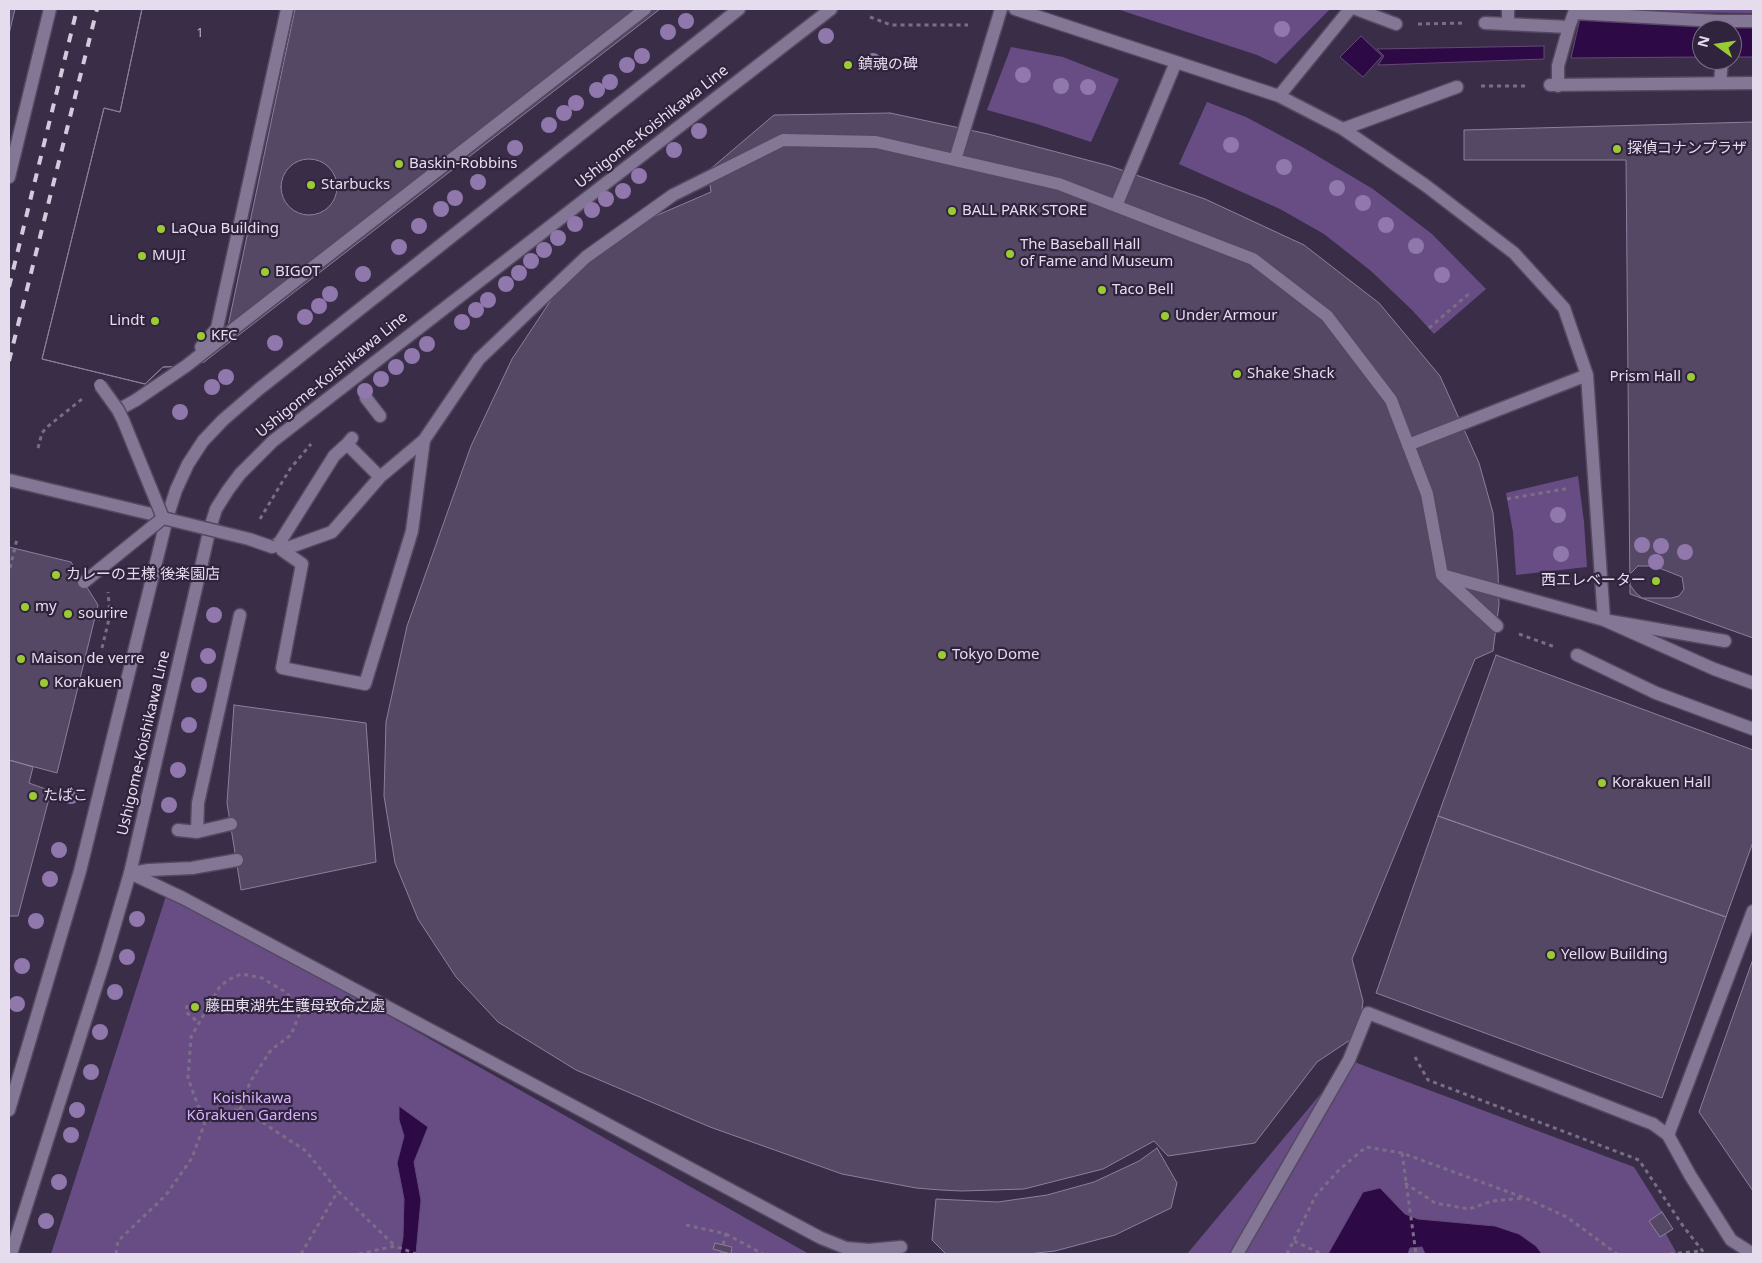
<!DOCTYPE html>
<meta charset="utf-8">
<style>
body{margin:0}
#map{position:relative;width:1762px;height:1263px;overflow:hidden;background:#3a2d48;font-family:"Noto Sans",sans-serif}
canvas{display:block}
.frame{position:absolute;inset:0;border:10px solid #e5ddee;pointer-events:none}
.north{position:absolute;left:1692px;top:20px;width:50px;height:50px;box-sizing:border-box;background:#30233d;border:1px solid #786d84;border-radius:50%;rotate:284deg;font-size:14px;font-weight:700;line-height:20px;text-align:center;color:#e5ddee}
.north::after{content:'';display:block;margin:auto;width:18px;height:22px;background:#9bcb33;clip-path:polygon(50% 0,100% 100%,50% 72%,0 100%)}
</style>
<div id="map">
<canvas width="1762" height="1263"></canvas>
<div class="frame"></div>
<div class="north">N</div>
</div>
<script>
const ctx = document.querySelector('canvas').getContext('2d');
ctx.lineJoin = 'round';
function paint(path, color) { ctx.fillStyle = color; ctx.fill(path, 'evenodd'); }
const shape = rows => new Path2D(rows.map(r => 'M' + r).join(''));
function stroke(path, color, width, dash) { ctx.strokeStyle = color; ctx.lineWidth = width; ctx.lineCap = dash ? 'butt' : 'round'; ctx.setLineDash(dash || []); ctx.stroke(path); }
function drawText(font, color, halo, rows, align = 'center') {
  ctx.font = font + ' "Noto Sans","Noto Sans JP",sans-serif'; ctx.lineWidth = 4.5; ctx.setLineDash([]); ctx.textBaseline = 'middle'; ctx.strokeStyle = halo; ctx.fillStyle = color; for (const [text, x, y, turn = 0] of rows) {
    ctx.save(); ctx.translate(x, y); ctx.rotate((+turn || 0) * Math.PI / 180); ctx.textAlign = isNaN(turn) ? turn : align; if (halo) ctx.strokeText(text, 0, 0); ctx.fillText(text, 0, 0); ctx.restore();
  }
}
const green = shape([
 [1117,9,1330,9,1276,64,1257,55],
 [1643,9,1753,9,1753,13,1672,12],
 [1011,47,1063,57,1119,79,1091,142,1037,124,987,110],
 [1207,102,1246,117,1304,148,1373,189,1432,234,1486,289,1434,334,1412,310,1371,271,1324,234,1280,209,1179,164],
 [1578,476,1584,522,1587,567,1516,575,1513,532,1506,493],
 [166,896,340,988,809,1254,51,1254],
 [1349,1060,1634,1167,1673,1229,1666,1234,1677,1254,1187,1254]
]);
const water = shape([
 [1581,14,1717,21,1717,30,1702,30,1702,57,1571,58,1581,14],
 [1736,21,1753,21,1753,57,1733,57,1736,21],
 [1361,36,1382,56,1363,77,1340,57,1361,36],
 [1544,46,1544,59,1378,65,1384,56,1377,49,1544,46],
 [399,1106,428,1127,414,1162,421,1200,416,1254,400,1254,403,1237,404,1199,397,1163,404,1136,399,1120,399,1106],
 [1380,1188,1405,1214,1418,1219,1495,1226,1519,1234,1536,1246,1542,1254,1425,1254,1422,1247,1410,1248,1408,1254,1328,1254,1363,1192,1380,1188]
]);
const building = shape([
 [9,9,15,9,9,34,9,9],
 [142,9,660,9,204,362,186,366,163,367,145,384,42,359,104,108,120,112,142,9],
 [142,9,295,9,224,345,204,362,186,366,163,367,145,384,42,359,104,108,120,112,142,9],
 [890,113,988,134,1110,166,1205,199,1304,245,1379,303,1440,376,1479,463,1493,513,1498,571,1499,605,1493,651,1475,659,1352,959,1363,1001,1359,1034,1317,1062,1255,1143,1168,1156,1154,1141,1103,1169,1024,1189,962,1191,941,1190,916,1188,842,1174,710,1127,576,1070,498,1022,456,977,418,919,395,863,384,796,386,722,407,626,471,446,512,359,555,294,586,257,646,220,711,192,708,171,774,115,890,113],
 [1753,122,1753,638,1630,594,1626,160,1464,160,1464,130,1753,122],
 '281 187a28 28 0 1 1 56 0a28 28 0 1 1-56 0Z',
 [9,547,71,562,98,605,57,773,9,760,9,547],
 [1638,566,1654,566,1682,577,1684,589,1679,596,1671,598,1642,598,1636,593,1630,585,1629,575,1638,566],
 [1496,655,1753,750,1753,842,1726,917,1438,816,1496,655],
 [234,705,366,723,376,862,241,890,227,803,234,705],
 [9,760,33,767,29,783,51,791,18,916,9,916,9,760],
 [1438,816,1726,917,1662,1098,1376,993,1438,816],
 [1753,959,1753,1191,1699,1112,1753,959],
 [1157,1148,1177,1183,1171,1208,1115,1235,1055,1251,1028,1254,946,1254,932,1240,936,1199,998,1202,1047,1195,1094,1182,1139,1161,1157,1148],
 [1662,1212,1673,1229,1660,1237,1649,1221,1662,1212],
 [715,1243,732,1247,731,1254,713,1249,715,1243]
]);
const path = shape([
 [870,17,891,25,968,25],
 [1418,24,1464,23],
 [1481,86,1527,86],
 [1429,328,1471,292],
 [38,448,42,433,47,427,82,399],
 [1507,499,1570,488],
 [260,519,290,469,311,444],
 [10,568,17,539],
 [89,618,100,619],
 [1519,634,1555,647],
 [102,648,110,615,108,592],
 [187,1005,186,1012,199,1023],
 [1415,1057,1428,1080,1639,1160,1683,1226,1705,1254],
 [240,1110,250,1082,271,1050,291,1035,300,1013,287,993,262,978,241,974,230,979,220,986,191,1037,188,1078,198,1106,208,1114,234,1110,240,1110,245,1111,306,1151,338,1191,395,1246],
 [1402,1153,1416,1254],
 [1405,1183,1435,1203,1469,1209,1492,1201,1525,1198],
 [686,1225,726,1234,723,1245],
 [726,1234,763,1254],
 [1294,1241,1322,1254],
 [116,1254,118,1241,166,1195,192,1158,208,1114],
 [301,1254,338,1191],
 [359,1254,395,1246,416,1254],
 [721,1254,722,1251],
 [1287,1254,1316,1195,1340,1169,1366,1147,1402,1153,1525,1198,1567,1217,1617,1254],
 [1670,1254,1701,1251]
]);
const service = shape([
 [130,873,183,898,821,1238,846,1248,869,1250,901,1247],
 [130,873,149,870,192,868,237,860],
 [1668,1135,1753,911],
 [1237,1254,1349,1060,1368,1013,1653,1124]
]);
const pedestrian = shape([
 [1015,9,1176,62,1116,206],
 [1356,9,1396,24],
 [1485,23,1569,27,1574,13,1717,21,1753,21],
 [1508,24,1508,9],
 [1176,62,1279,96,1343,129,1425,185,1514,253,1564,308,1587,375],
 [1720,83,1722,60],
 [1550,85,1753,83],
 [1558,86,1558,66,1569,27],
 [1279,96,1350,9],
 [1343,129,1457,87],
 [955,160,1001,9],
 [201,347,217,328,287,9],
 [366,398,380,416],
 [118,410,136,400,186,366,645,9],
 [352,438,347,444,380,477],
 [1408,445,1587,375,1604,620,1714,669,1753,683],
 [272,547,280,542,334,456,347,444],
 [282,550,332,532,380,477,424,440,479,359,586,257,673,195,783,140,876,142,1059,184,1253,259,1327,316,1391,400,1427,494,1442,575,1604,620,1725,641],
 [282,550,302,564,282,668,365,684,412,531,424,440],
 [1444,577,1497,626],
 [1577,655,1656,693,1753,729],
 [178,830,197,832,231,824],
 [197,832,198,803,240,615]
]);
const minor = shape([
 [9,177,50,9],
 [1653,1124,1668,1135,1690,1175,1731,1240,1753,1254]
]);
const tertiary = shape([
 [9,480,172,519]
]);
const secondary = shape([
 [9,1110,80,871,167,518,176,490,188,464,203,441,223,420,259,389,739,9],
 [11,1254,103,965,130,873,210,528,216,509,228,490,240,474,273,441,831,9]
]);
const rail = shape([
 [9,287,77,9],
 [9,361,97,9]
]);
const pedestrianBridge = shape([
 [100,385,118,410,123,420,163,518],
 [84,582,163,518,249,539,272,547]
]);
const trees = [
 [686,21],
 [1282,29],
 [668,32],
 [826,36],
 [642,56],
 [873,61],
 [627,65],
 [1023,75],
 [610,82],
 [1061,86],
 [1088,87],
 [597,90],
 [576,103],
 [564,113],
 [549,125],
 [699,131],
 [1231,145],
 [515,148],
 [674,150],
 [1284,167],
 [639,176],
 [478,182],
 [1337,188],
 [623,191],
 [455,198],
 [606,199],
 [1363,203],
 [441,209],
 [592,210],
 [575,224],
 [1386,225],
 [419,226],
 [558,238],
 [1416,246],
 [399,247],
 [544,250],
 [531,261],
 [519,273],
 [363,274],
 [1442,275],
 [506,284],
 [330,294],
 [488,300],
 [319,306],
 [476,310],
 [305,317],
 [462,322],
 [275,343],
 [427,344],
 [412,356],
 [396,367],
 [226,377],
 [381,379],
 [212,387],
 [365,391],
 [180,412],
 [1558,515],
 [1642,545],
 [1661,546],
 [1685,552],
 [1561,554],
 [1656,562],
 [214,615],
 [208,656],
 [199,685],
 [189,725],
 [178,770],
 [71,796],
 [169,805],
 [59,850],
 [50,879],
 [137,919],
 [36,921],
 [127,957],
 [22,966],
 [115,992],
 [17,1004],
 [100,1032],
 [91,1072],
 [77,1110],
 [71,1135],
 [59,1182],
 [46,1221]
];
const markers = [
 [848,65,5,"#9bcb33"],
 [1617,149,5,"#9bcb33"],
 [399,164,5,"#9bcb33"],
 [311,185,5,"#9bcb33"],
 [952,211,5,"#9bcb33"],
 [161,229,5,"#9bcb33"],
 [1010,254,5,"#9bcb33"],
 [142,256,5,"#9bcb33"],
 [265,272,5,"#9bcb33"],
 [1102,290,5,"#9bcb33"],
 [1165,316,5,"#9bcb33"],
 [155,321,5,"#9bcb33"],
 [201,336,5,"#9bcb33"],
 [1237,374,5,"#9bcb33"],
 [1691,377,5,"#9bcb33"],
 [56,575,5,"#9bcb33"],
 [1656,581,5,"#9bcb33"],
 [25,607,5,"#9bcb33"],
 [68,614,5,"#9bcb33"],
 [942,655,5,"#9bcb33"],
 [21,659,5,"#9bcb33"],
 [44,683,5,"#9bcb33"],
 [1602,783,5,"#9bcb33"],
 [33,796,5,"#9bcb33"],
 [1551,955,5,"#9bcb33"],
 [195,1007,5,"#9bcb33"]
];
const numberNames = [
 ["1",200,34]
];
const poiNames = [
 ["鎮魂の碑",858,65],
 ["探偵コナンプラザ",1627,149],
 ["Baskin-Robbins",409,164],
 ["Starbucks",321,185],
 ["BALL PARK STORE",962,211],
 ["LaQua Building",171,229],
 ["The Baseball Hall",1020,245],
 ["of Fame and Museum",1020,262],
 ["MUJI",152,256],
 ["BIGOT",275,272],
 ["Taco Bell",1112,290],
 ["Under Armour",1175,316],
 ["Lindt",145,321,"right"],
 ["KFC",211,336],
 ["Shake Shack",1247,374],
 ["Prism Hall",1681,377,"right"],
 ["カレーの王様 後楽園店",66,575],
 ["西エレベーター",1646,581,"right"],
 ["my",35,607],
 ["sourire",78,614],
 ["Tokyo Dome",952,655],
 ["Maison de verre",31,659],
 ["Korakuen",54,683],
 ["Korakuen Hall",1612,783],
 ["たばこ",43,796],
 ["Yellow Building",1561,955],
 ["藤田東湖先生護母致命之處",205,1007]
];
const streetNames = [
 ["Ushigome-Koishikawa Line",652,127,-38],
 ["Ushigome-Koishikawa Line",332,375,-39],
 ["Ushigome-Koishikawa Line",144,743,-77]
];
const parkNames = [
 ["Koishikawa",252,1099],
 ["Kōrakuen Gardens",252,1116]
];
paint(green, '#684d85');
paint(water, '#2d0946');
stroke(water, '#644978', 1);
paint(building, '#554865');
stroke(building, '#8d7e9e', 1);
stroke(service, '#544960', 15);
stroke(pedestrian, '#544960', 15);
stroke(minor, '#544960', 15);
stroke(tertiary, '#544960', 15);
stroke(secondary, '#544960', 15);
stroke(path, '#796e86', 3, [4, 4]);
stroke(service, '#847695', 12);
stroke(pedestrian, '#847695', 12);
stroke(minor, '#847695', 12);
stroke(tertiary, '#847695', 12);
stroke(secondary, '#847695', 12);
stroke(rail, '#d3cadc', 4, [9, 9]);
stroke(pedestrianBridge, '#544960', 15, []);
stroke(pedestrianBridge, '#847695', 12);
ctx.fillStyle = '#9077ac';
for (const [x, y] of trees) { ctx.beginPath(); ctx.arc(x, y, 8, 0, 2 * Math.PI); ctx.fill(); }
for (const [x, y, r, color] of markers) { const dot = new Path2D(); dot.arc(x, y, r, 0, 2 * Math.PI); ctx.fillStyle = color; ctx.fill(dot); stroke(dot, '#30233d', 2); }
drawText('12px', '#c1b8cc', null, numberNames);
drawText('15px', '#e5ddee', '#30233d', poiNames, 'left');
drawText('15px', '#e5ddee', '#30233d', streetNames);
drawText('15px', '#d7b3fe', '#30233d', parkNames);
</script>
